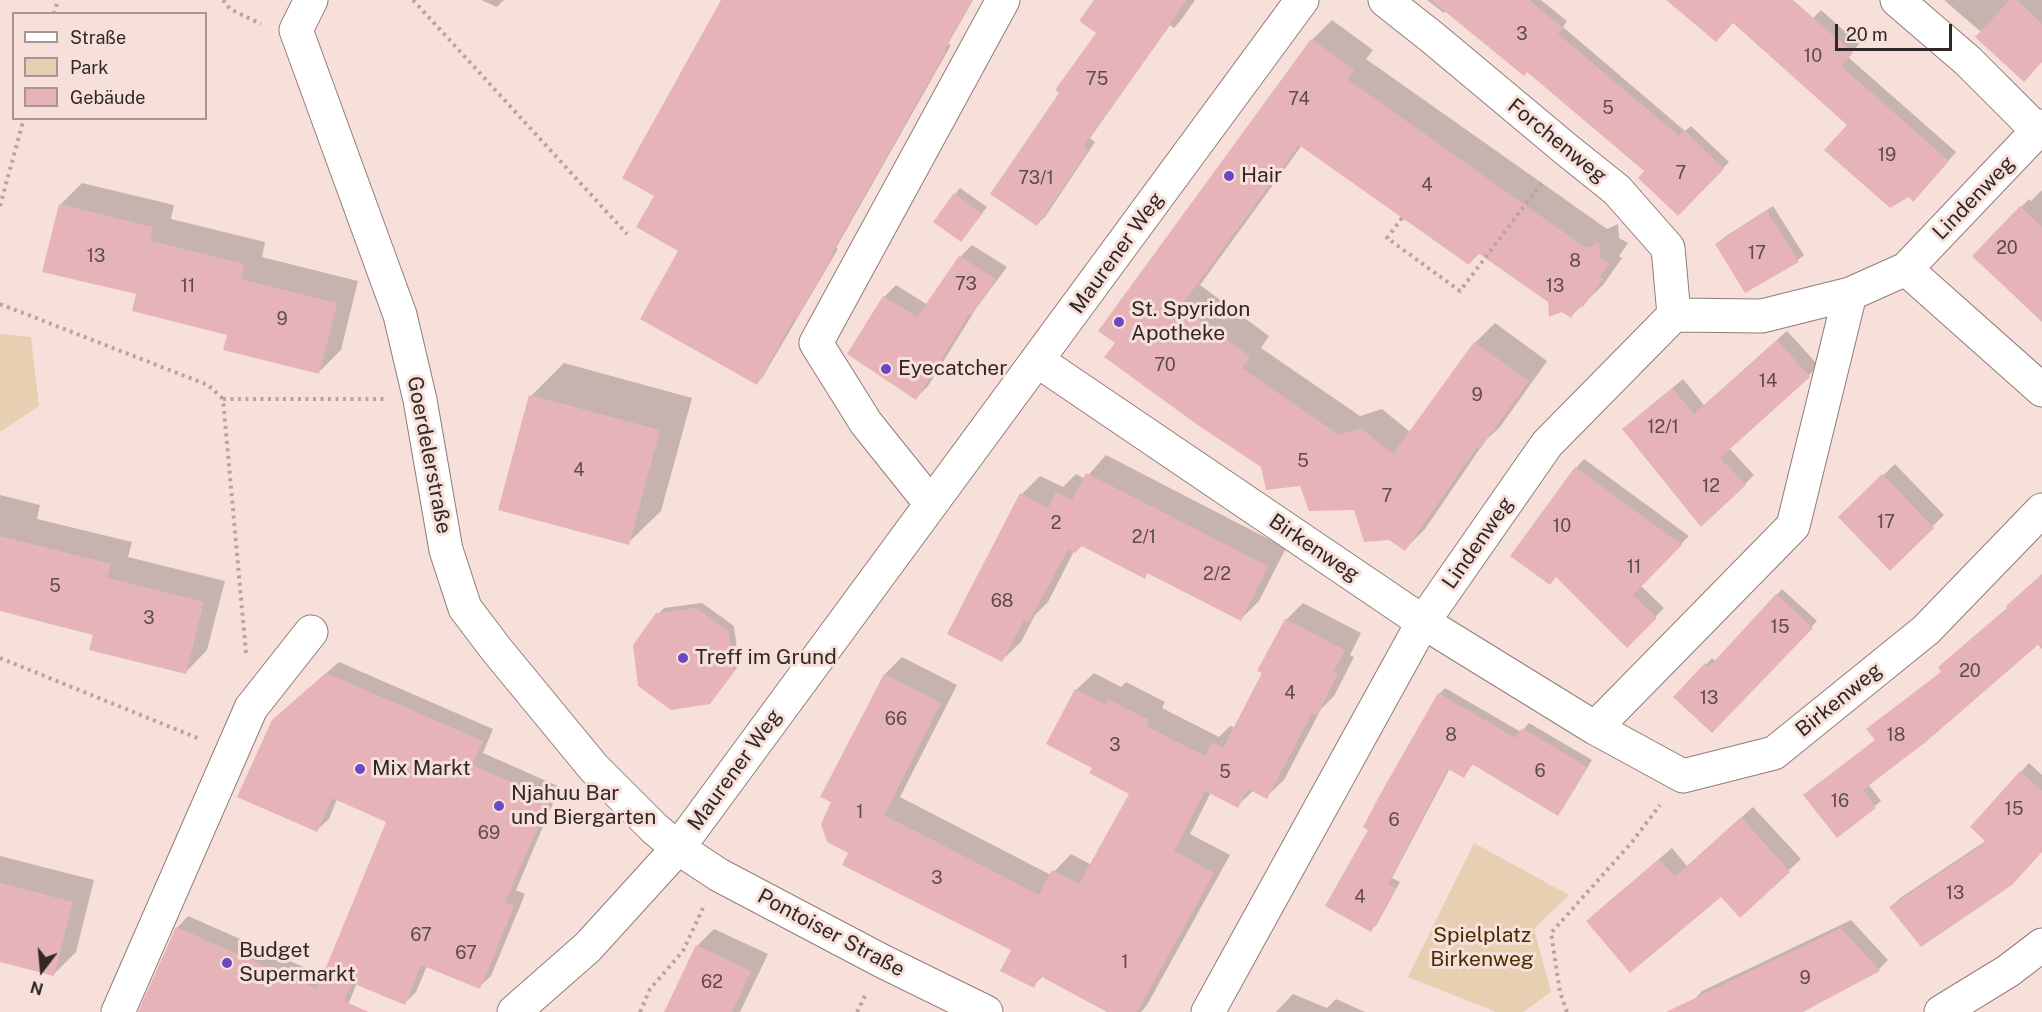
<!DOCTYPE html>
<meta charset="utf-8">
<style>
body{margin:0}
#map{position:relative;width:2042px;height:1012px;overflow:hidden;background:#f8e0da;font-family:"Public Sans",sans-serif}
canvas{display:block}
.legend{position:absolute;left:12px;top:12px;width:195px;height:108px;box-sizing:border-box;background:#f8e0da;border:2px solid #a89692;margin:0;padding:8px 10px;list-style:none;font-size:18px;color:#302826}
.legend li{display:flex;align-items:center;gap:12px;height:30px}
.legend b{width:30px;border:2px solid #a89692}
.north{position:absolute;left:12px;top:940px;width:60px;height:60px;-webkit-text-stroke:4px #f8e0da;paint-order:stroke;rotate:196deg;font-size:16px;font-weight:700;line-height:24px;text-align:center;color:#302826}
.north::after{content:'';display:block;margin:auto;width:21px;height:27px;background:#302826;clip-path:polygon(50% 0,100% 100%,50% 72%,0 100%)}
.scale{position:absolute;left:1835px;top:24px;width:117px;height:27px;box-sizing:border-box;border:3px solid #302826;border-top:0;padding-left:8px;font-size:18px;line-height:21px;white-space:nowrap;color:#302826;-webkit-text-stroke:4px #f8e0da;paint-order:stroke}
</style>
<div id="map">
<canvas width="2042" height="1012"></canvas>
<ul class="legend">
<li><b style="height:8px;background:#fff"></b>Straße</li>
<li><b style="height:16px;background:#e7cfb1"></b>Park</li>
<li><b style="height:16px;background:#e6b4b8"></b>Gebäude</li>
</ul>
<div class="north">N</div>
<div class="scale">20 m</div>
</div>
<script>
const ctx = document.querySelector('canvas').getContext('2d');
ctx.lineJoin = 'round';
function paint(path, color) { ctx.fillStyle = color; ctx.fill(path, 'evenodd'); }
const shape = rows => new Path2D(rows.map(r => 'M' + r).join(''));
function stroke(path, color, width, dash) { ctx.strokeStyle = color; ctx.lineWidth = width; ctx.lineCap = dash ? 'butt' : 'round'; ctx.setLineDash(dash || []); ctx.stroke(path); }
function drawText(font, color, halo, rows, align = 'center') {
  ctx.font = font + ' "Public Sans",sans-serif'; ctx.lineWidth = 6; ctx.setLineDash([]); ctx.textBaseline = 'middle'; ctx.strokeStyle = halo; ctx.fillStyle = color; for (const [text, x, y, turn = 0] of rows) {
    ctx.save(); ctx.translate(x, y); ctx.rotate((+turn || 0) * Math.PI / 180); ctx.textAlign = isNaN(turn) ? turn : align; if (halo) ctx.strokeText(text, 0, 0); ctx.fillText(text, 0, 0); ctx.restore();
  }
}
const green = shape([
 [0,334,31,337,39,406,0,432],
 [1474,843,1569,895,1534,929,1551,992,1523,1012,1496,1012,1408,977]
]);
const shadow = shape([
 [481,0,504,0,497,7],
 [724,0,973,0,948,44,951,45,836,248,838,249,762,378,756,383,680,251,656,195],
 [1096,0,1195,0,1181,20,1174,28,1170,25,1090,138,1095,142,1045,217,1037,224,1062,93,1098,33],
 [1427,0,1541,0,1567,21,1563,27,1685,131,1691,126,1729,162,1678,214,1646,171,1527,70,1447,11,1444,13],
 [1669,0,1792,0,1813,18,1821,10,1859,44,1848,57,1956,152,1921,192,1849,124,1733,21],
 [1944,0,2042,0,2042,61,1981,32],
 [1332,20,1373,50,1366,59,1607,229,1618,224,1619,238,1628,243,1619,256,1622,258,1603,285,1571,316,1480,253,1469,263,1302,145,1200,285,1269,336,1261,348,1360,416,1382,409,1410,432,1475,343,1495,323,1547,361,1500,427,1485,441,1425,529,1405,549,1355,508,1262,466,1106,357,1312,40],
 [82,183,174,205,171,219,265,242,262,257,358,281,341,350,319,372,138,293,60,205],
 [960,188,987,207,961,240,955,194],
 [2042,190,2042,320,1974,256,2029,199,2031,201],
 [1773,206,1804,255,1798,260,1746,291,1717,244,1723,238],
 [972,245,1007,267,977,307,928,386,916,398,884,297,896,285,928,305,960,257],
 [1787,331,1819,366,1729,448,1754,475,1745,484,1624,429,1683,379,1704,405],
 [564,363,692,398,661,511,628,543,531,396],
 [1106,455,1286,548,1259,601,1240,620,1149,572,1144,577,1083,545,1076,551,1074,551,1048,602,1035,615,1021,642,1002,660,1022,494,1040,476,1063,487,1076,474,1085,479],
 [1584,459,1689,536,1640,585,1664,608,1627,645,1576,468],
 [1895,464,1944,515,1890,569,1840,517],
 [0,495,40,505,37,519,132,542,128,557,225,581,207,650,186,672,0,592],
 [2042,575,2042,649,2037,643,1868,784,1881,801,1837,836,1876,739,1943,671],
 [1782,589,1817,621,1712,731,1675,697,1712,658,1716,662],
 [702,603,734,626,739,665,710,703,658,614,664,608],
 [1303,603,1361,633,1350,655,1354,657,1334,696,1321,709,1284,780,1266,797,1254,790,1237,806,1211,792,1190,834,1230,855,1147,1005,1141,1012,1110,1012,1043,976,1033,986,1013,950,850,852,833,801,822,797,885,674,902,657,957,685,900,797,1051,875,1071,854,1092,865,1131,793,1094,767,1076,690,1094,673,1121,687,1126,682,1165,702,1162,708,1219,737,1230,726,1235,728,1264,673,1286,620],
 [339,662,493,729,483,753,560,787,516,890,525,894,491,976,479,987,427,966,416,992,405,1003,357,983,345,1012,139,1012,177,928,188,916,324,976,388,821,337,799,329,819,317,830,286,708],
 [1445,688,1521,732,1529,723,1592,760,1563,808,1558,814,1474,763,1464,776,1450,768,1392,878,1400,882,1377,924,1371,930,1370,829,1383,792,1439,694],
 [2029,763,2042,775,2042,851,1891,907,1900,898,1987,840,2021,772],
 [1753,807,1801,859,1740,916,1721,895,1599,910,1672,848,1687,866],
 [0,856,94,880,76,952,54,974,0,961],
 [1851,920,1888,960,1879,969,1841,991,1798,1012,1698,1012,1693,1001,1702,991],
 [714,929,768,954,740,1012,666,1012,697,946],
 [1293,994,1327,1008,1336,999,1365,1012,1276,1012]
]);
const building = shape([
 [721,0,972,0,944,50,946,51,831,254,833,255,796,319,794,318,757,385,640,319,678,251,636,227,654,196,622,178],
 [1094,0,1187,0,1083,147,1088,150,1037,226,990,194,1059,93,1055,90,1096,33,1079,21],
 [1431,0,1529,0,1563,28,1558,34,1679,136,1684,130,1724,169,1678,216,1638,178,1644,171,1527,72,1524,76],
 [1666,0,1793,0,1853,53,1841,66,1949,161,1913,202,1909,197,1890,208,1824,150,1847,125,1733,23,1716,42],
 [2010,0,2017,0,2042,24,2042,62,2024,82,1975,37],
 [1311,39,1354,70,1347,79,1518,200,1586,248,1599,243,1600,258,1609,264,1600,277,1603,279,1583,307,1580,305,1571,318,1562,312,1549,317,1548,302,1478,253,1469,265,1299,145,1181,306,1250,357,1242,368,1339,435,1361,428,1393,454,1474,342,1529,381,1480,449,1477,447,1405,551,1389,540,1364,542,1354,510,1309,511,1300,486,1266,490,1261,467,1199,426,1104,357,1115,343,1098,331],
 [954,193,982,214,961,242,933,222],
 [59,204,153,227,150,241,244,264,241,279,337,303,319,374,223,350,227,335,132,311,136,294,42,272],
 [2020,206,2042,227,2042,322,1972,256],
 [1767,211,1799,262,1745,293,1715,244],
 [959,256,996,279,971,315,970,313,916,400,847,354,883,296,917,317],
 [1777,340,1810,377,1720,458,1746,485,1701,527,1622,429,1672,388,1694,414],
 [529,395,660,430,629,545,498,510],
 [1575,467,1682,545,1633,595,1657,618,1627,648,1556,577,1550,585,1510,556],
 [1086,473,1268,566,1241,621,1147,573,1145,579,1080,545,1076,553,1068,549,1029,622,1024,620,1002,662,947,634,1020,493,1048,508,1056,492,1072,500],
 [1882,474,1934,528,1890,571,1838,517],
 [0,536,111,564,107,578,204,602,186,674,89,650,93,635,0,611],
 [2042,574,2042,647,2039,644,1927,741,1863,790,1876,808,1837,838,1803,795,1875,740,1866,729,1941,672,1938,667,2007,608,2006,606],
 [1776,594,1813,628,1712,733,1673,697,1705,663,1709,667],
 [696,608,729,632,734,672,710,704,671,710,638,686,633,645,656,613],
 [1285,619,1345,650,1333,672,1338,674,1317,715,1312,713,1267,799,1248,789,1238,808,1205,791,1174,851,1214,873,1137,1012,1107,1012,1040,976,1034,988,1000,971,1011,950,842,865,848,853,827,842,821,824,831,802,820,797,884,674,941,703,884,815,1039,895,1052,870,1079,884,1129,794,1089,773,1092,768,1046,744,1075,689,1105,704,1108,699,1149,720,1146,726,1205,756,1212,742,1223,748,1262,673,1257,671],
 [326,673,483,741,472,765,550,799,505,902,514,906,480,989,421,965,405,1005,352,983,344,1001,369,1012,138,1012,176,927,317,989,386,822,332,798,317,832,237,797,272,720],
 [1438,693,1516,738,1522,728,1587,767,1558,816,1472,764,1464,778,1448,769,1388,884,1396,889,1371,932,1325,906,1368,830,1363,827,1382,791],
 [2020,771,2042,791,2042,852,2012,885,1921,947,1889,907,1986,842,1970,827],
 [1741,817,1790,872,1740,918,1721,897,1630,973,1586,921,1659,859,1675,877],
 [0,883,73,902,54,976,0,962],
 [1841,928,1880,971,1803,1012,1666,1012],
 [696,945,751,971,732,1012,664,1012]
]);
const path = shape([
 [223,0,230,9,261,24],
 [413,0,627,234],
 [54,14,58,0],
 [0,206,24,118],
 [1402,218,1387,238,1460,291,1544,180],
 [0,304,208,385,223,399],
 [246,653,223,399,384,399],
 [0,658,200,739],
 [640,1012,650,989,683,951,703,908],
 [857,1012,866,994],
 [1567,1012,1560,992,1551,933,1632,842,1660,805]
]);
const minor = shape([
 [311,0,296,30,400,315,420,400,446,550,465,608,496,649,594,768,655,829,678,848,719,875,882,961,986,1012],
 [1385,0,1433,38,1567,150,1617,190,1668,248,1674,315],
 [1897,0,1968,61,2038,131],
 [1906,269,2042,390],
 [1038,361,1423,622,1595,728,1683,776,1774,753,1926,630,2042,510],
 [931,504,866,423,816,343,1003,0],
 [1595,728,1793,526,1850,294],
 [118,1012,251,708,311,632],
 [514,1012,588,947,678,848,1302,0],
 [1208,1012,1423,622,1547,444,1674,315,1762,316,1850,294,1906,269,2042,126],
 [1941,1012,2008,971,2042,945]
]);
const markers = [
 [1229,176,6,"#6b48c1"],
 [1119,322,6,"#6b48c1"],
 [886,369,6,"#6b48c1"],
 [683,658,6,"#6b48c1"],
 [360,769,6,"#6b48c1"],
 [499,806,6,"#6b48c1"],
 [227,963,6,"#6b48c1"]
];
const numberNames = [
 ["3",1522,34],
 ["10",1813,56],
 ["75",1097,79],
 ["74",1299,99],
 ["5",1608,108],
 ["19",1887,155],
 ["7",1681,173],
 ["73/1",1036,178],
 ["4",1427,185],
 ["20",2007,248],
 ["17",1757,253],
 ["13",96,256],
 ["8",1575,261],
 ["73",966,284],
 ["11",188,286],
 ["13",1555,286],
 ["9",282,319],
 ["70",1165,365],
 ["14",1768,381],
 ["9",1477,395],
 ["12/1",1663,427],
 ["5",1303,461],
 ["4",579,470],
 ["12",1711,486],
 ["7",1387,496],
 ["17",1886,522],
 ["2",1056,523],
 ["10",1562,526],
 ["2/1",1144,537],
 ["11",1634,567],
 ["2/2",1217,574],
 ["5",55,586],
 ["68",1002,601],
 ["3",149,618],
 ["15",1780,627],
 ["20",1970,671],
 ["4",1290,693],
 ["13",1709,698],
 ["66",896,719],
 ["8",1451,735],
 ["18",1896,735],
 ["3",1115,745],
 ["6",1540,771],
 ["5",1225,772],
 ["16",1840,801],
 ["15",2014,809],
 ["1",860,812],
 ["6",1394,820],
 ["69",489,833],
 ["3",937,878],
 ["13",1955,893],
 ["4",1360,897],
 ["67",421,935],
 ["67",466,953],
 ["1",1125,962],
 ["9",1805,978],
 ["62",712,982]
];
const streetNames = [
 ["Forchenweg",1557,141,39],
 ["Lindenweg",1974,198,-46],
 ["Maurener Weg",1117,253,-54],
 ["Goerdelerstraße",429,455,79],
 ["Lindenweg",1478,543,-55],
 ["Birkenweg",1314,548,34],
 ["Birkenweg",1839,700,-39],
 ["Maurener Weg",735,770,-54],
 ["Pontoiser Straße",831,933,28]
];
const poiNames = [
 ["Hair",1241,176],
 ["St. Spyridon",1131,310],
 ["Apotheke",1131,334],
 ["Eyecatcher",898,369],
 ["Treff im Grund",695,658],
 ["Mix Markt",372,769],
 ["Njahuu Bar",511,794],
 ["und Biergarten",511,818],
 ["Budget",239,951],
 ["Supermarkt",239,975]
];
const parkNames = [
 ["Spielplatz",1482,936],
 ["Birkenweg",1482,960]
];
paint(green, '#e7cfb1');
paint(shadow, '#0003');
paint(building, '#e6b4b8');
stroke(minor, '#917c77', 35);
stroke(path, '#b7a49f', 4, [3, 4.5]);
stroke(minor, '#fff', 33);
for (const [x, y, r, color] of markers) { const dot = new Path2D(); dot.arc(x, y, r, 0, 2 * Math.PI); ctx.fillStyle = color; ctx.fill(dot); stroke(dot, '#f8e0da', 2); }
drawText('18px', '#5e4b4a', null, numberNames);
drawText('21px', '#302826', '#f8e0da', streetNames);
drawText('21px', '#302826', '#f8e0da', poiNames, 'left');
drawText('21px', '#472c00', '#f8e0da', parkNames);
</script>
